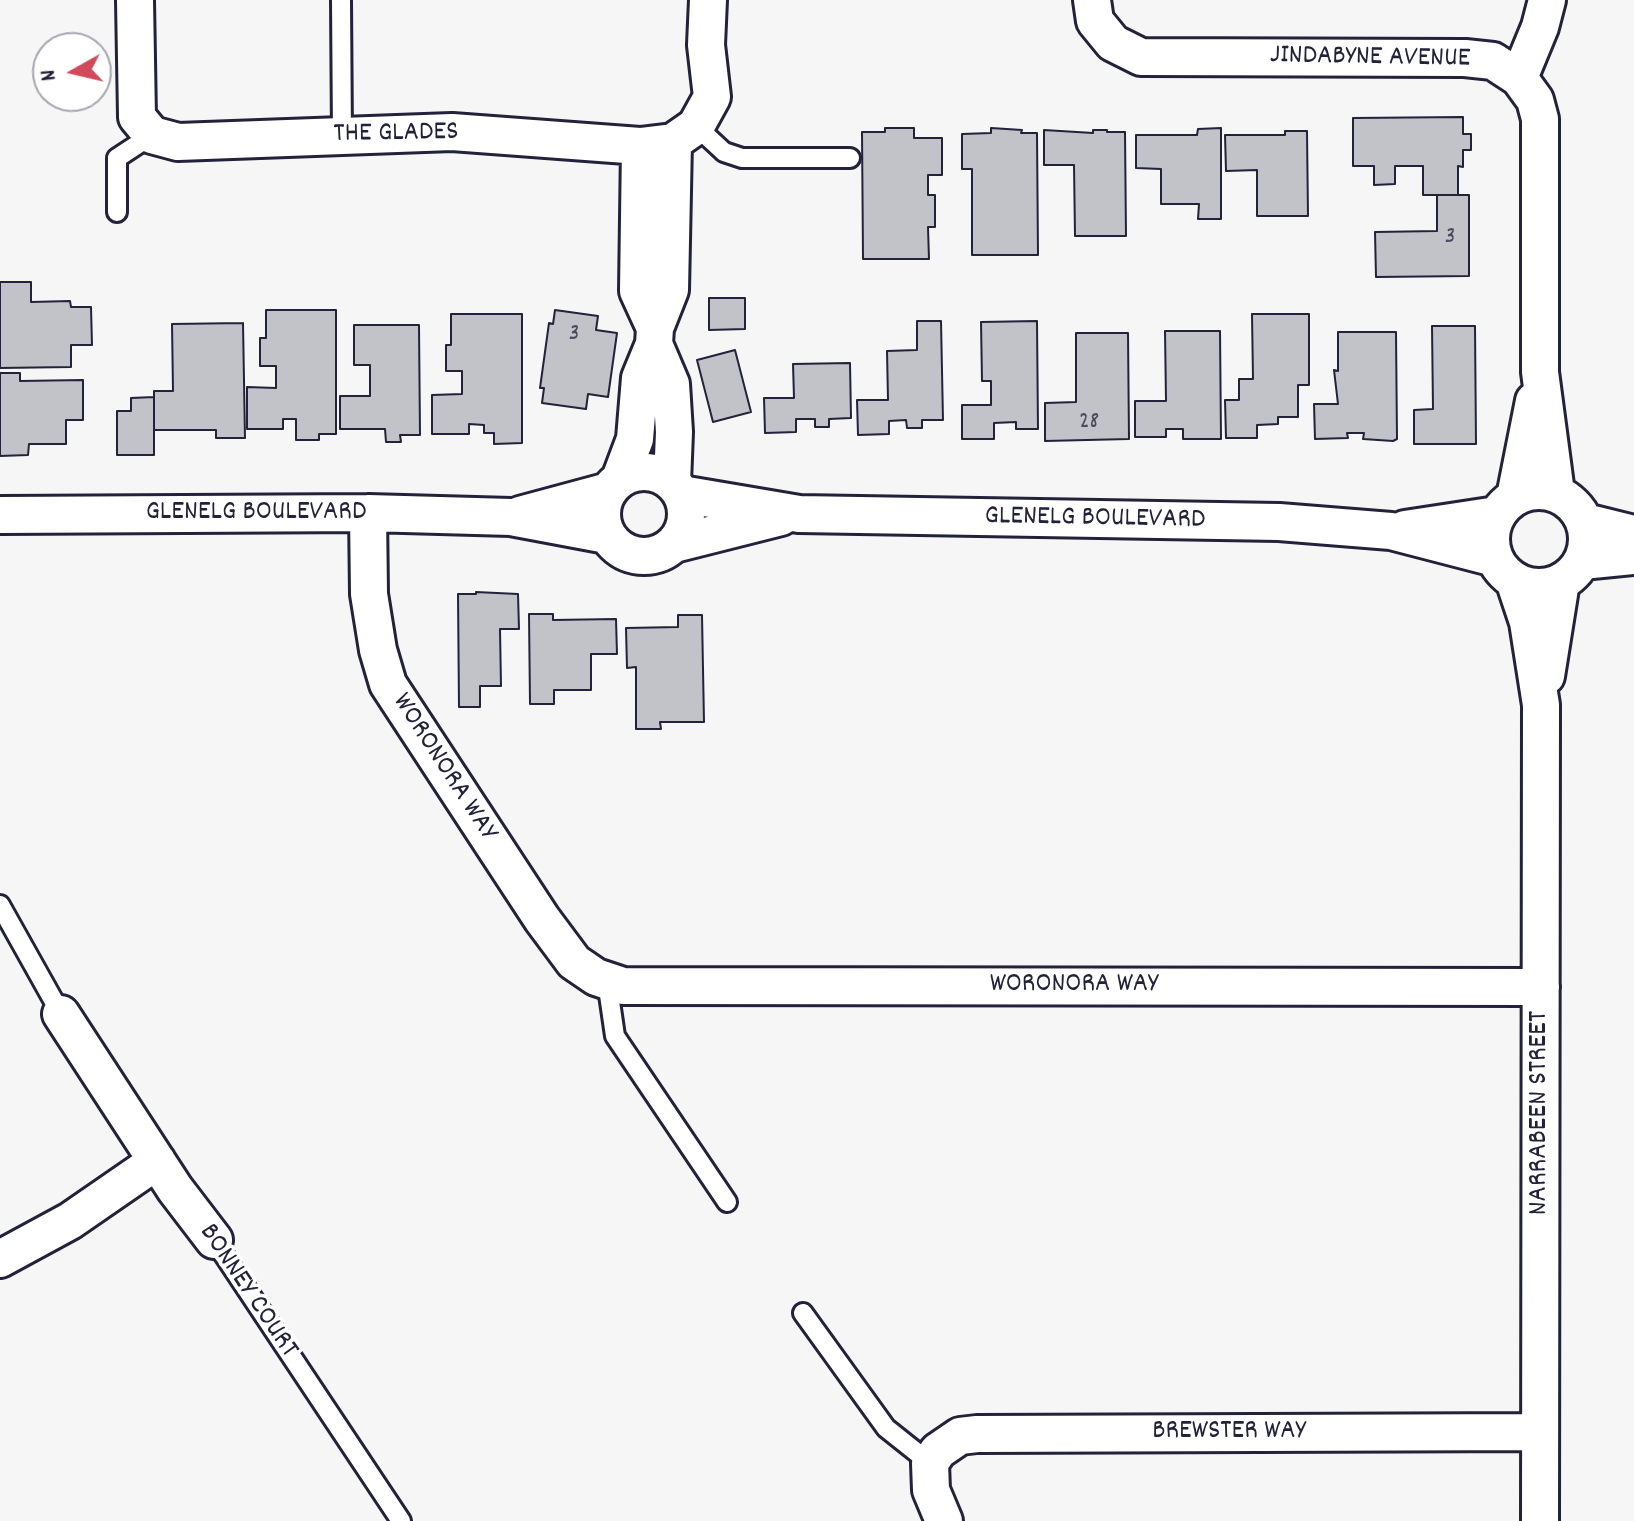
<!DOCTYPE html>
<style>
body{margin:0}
#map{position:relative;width:1634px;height:1521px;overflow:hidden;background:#f6f6f7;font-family:Dekko,sans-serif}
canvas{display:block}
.north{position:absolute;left:32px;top:32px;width:80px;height:80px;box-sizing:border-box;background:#fff;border:2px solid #a7a7b1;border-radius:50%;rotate:262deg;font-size:22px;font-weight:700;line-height:32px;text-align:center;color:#22223b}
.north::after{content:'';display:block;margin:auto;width:28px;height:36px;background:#d1495b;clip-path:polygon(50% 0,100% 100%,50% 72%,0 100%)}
</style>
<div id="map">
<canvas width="1634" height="1521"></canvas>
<div class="north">N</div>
</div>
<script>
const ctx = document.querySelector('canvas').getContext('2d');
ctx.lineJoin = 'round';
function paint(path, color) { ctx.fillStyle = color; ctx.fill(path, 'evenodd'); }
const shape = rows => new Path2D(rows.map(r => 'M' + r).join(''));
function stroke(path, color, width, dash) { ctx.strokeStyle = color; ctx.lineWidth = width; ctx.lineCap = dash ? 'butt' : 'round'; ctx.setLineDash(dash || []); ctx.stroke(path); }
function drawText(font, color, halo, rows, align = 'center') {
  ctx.font = font + ' Dekko,sans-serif'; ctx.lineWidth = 7; ctx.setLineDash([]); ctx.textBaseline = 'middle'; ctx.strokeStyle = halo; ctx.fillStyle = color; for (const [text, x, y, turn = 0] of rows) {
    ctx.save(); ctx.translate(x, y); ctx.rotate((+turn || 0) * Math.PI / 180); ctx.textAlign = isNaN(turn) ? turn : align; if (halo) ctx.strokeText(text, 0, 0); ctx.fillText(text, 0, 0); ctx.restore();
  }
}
const building = shape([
 [1463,117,1463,134,1471,134,1471,150,1463,150,1463,167,1458,166,1458,195,1423,195,1423,166,1395,166,1395,184,1374,185,1374,166,1353,166,1353,118,1463,117],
 [885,128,914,128,914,138,942,138,942,175,928,175,928,195,935,195,935,227,928,227,929,259,863,259,862,132,885,132,885,128],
 [991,128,1022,130,1021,133,1037,133,1038,255,972,255,972,169,962,169,962,134,991,133,991,128],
 [1221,128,1221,219,1198,219,1199,204,1161,204,1161,169,1136,168,1136,135,1197,135,1198,129,1221,128],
 [1044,130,1093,133,1093,130,1107,130,1107,132,1125,132,1126,236,1075,236,1074,165,1044,165,1044,130],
 [1285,131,1307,131,1308,216,1257,216,1257,170,1226,171,1225,135,1285,135,1285,131],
 [1437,195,1469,195,1469,276,1376,277,1375,232,1437,231,1437,195],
 [0,282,31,282,31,302,70,301,71,307,91,307,92,345,71,345,71,367,0,368,0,282],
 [709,298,745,298,745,329,709,330,709,298],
 [266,310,336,310,336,434,319,434,319,440,296,440,296,419,283,419,283,429,247,429,247,387,276,388,276,366,260,366,260,338,266,338,266,310],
 [555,310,598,316,596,330,617,333,608,397,588,394,586,409,542,403,544,388,540,388,549,323,553,324,555,310],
 [451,314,522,314,522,443,494,444,494,433,484,433,484,425,469,424,469,434,432,434,432,395,462,394,462,371,446,371,446,345,451,345,451,314],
 [1252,314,1309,314,1309,385,1298,385,1298,417,1278,417,1278,424,1257,425,1257,438,1226,438,1225,400,1239,400,1239,379,1253,379,1252,314],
 [917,321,941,321,943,420,922,420,922,428,907,428,906,420,889,421,889,434,858,435,857,400,888,400,887,351,917,350,917,321],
 [1037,321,1038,429,1016,429,1016,422,994,423,994,439,962,439,962,405,991,405,991,381,982,381,981,322,1037,321],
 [243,323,245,438,216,438,216,430,154,430,154,391,173,391,172,324,243,323],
 [354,325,419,325,420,435,400,435,401,442,386,442,385,429,340,429,340,396,370,396,370,365,354,365,354,325],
 [1432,326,1475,326,1476,444,1414,444,1414,410,1433,409,1432,326],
 [1165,331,1220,331,1221,439,1183,439,1183,429,1166,429,1166,437,1135,437,1135,401,1166,401,1165,331],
 [1338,332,1396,332,1397,439,1393,441,1363,439,1364,433,1347,433,1348,438,1315,439,1314,404,1338,404,1334,370,1338,371,1338,332],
 [1076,333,1128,333,1129,439,1045,441,1045,403,1076,402,1076,333],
 [735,350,751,412,713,422,697,360,735,350],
 [850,363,851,418,829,419,829,427,815,427,815,419,796,419,796,432,765,433,764,398,794,398,793,364,850,363],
 [0,373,20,373,20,381,83,380,83,420,66,420,66,444,29,444,28,455,0,456,0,373],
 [154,397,154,455,117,455,117,411,131,411,131,398,154,397],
 [476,592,518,594,519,629,500,629,501,686,480,686,480,707,459,707,458,594,476,594,476,592],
 [529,614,553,614,553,620,616,619,617,654,591,654,591,690,554,690,554,704,530,704,529,614],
 [678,615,702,615,704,722,660,722,661,729,636,729,636,667,627,668,626,628,678,627,678,615]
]);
const service = shape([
 [341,0,342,136],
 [696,126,724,152,742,158,850,158],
 [117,212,117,158,152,135],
 [0,905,61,1014],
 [607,981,615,1036,727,1202],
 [214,1240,401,1521],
 [803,1313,886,1428,930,1463]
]);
const minor = shape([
 [135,0,137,117,152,135,178,142,452,132,640,146,673,142,696,126,712,97,706,45,708,0],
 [1092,0,1095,21,1113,43,1141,57,1465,58,1493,61,1519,78,1535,100,1540,119,1540,372,1556,493],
 [1519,78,1540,27,1547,0],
 [640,146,638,291,655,328],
 '602 514a42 42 0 1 1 84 0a42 42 0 1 1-84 0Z',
 [620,479,635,439,640,378,654,344],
 [672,483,674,432,671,384,654,344,655,328,670,290,673,142],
 '1491 539a48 48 0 1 1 96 0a48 48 0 1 1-96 0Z',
 [681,494,799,514,1279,522,1391,531,1495,558],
 [1515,497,1534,401],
 [368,513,369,594,378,650,388,684,542,919,574,962,596,977,623,986,1541,987],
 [0,515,368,513,511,517,607,535],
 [520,515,609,491],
 [1585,522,1634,534],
 [1405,529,1497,515],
 [674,544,781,517],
 [1582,561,1634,556],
 [1514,580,1528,622,1541,705,1540,1521],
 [1546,676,1561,582],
 [61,1014,175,1189,214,1240],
 [0,1259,70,1221,157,1161],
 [944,1521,931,1490,930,1463,938,1451,960,1436,977,1434,1540,1432]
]);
const numberNames = [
 ["3",1450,239],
 ["3",574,336],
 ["28",1089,424]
];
const streetNames = [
 ["JINDABYNE AVENUE",1370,59,1],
 ["THE GLADES",396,135,-1],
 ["GLENELG BOULEVARD",256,514],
 ["GLENELG BOULEVARD",1095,520,1],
 ["WORONORA WAY",443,768,57],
 ["WORONORA WAY",1074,986],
 ["NARRABEEN STREET",1541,1113,-90],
 ["BONNEY COURT",247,1292,56],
 ["BREWSTER WAY",1229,1433]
];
paint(building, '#c2c2c9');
stroke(building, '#22223b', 2);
stroke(service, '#22223b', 24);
stroke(minor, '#22223b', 42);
stroke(service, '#fff', 18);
stroke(minor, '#fff', 36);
drawText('24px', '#4a4a5e', null, numberNames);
drawText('28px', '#22223b', '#fff', streetNames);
</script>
